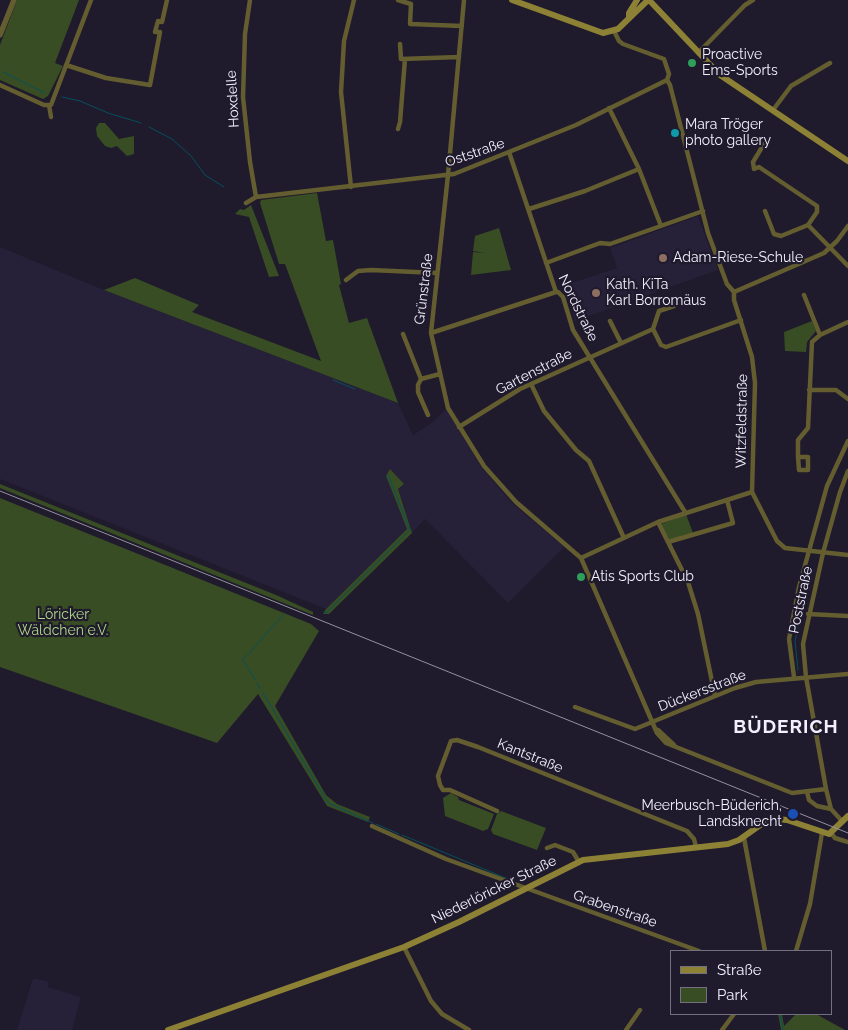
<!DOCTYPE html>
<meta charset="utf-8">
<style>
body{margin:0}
#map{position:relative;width:848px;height:1030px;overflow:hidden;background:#1f1a2c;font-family:Raleway,sans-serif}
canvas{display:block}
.legend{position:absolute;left:670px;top:950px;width:162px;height:65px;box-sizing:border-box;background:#1f1a2c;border:1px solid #737080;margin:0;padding:6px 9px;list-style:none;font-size:15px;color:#f2f0fd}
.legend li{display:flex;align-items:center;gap:10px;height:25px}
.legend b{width:25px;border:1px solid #737080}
</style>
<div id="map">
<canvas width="848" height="1030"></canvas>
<ul class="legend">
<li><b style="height:6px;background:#8c8134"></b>Straße</li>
<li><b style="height:14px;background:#384d23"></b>Park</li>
</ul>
</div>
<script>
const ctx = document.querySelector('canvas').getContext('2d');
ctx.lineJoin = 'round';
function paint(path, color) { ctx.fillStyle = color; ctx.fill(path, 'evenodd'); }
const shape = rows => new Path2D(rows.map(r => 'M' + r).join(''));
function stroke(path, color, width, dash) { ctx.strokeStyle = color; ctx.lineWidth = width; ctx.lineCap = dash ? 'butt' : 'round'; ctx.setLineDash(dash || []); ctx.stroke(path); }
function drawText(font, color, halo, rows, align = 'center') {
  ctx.font = font + ' Raleway,sans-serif'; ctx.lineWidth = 4.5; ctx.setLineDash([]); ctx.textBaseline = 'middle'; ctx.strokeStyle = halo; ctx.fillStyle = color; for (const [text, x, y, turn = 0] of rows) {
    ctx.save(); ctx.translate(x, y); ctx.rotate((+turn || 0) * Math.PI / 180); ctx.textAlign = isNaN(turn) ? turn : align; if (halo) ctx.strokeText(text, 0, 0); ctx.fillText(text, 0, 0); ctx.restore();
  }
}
const built = shape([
 [698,216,718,270,575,321,563,286,617,268,610,248],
 [0,247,104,290,398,403,413,435,433,422,446,409,481,467,513,504,564,547,508,603,425,519,412,533,398,489,404,484,386,476,407,529,326,609,0,479],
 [33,978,49,982,48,987,81,997,72,1030,17,1030]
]);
const green = shape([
 [17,0,79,0,55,63,63,66,48,96,43,99,0,80,0,45],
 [99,123,105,123,119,139,134,136,134,154,127,156,117,146,111,148,105,146,97,136,96,128],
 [317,193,326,241,333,240,341,284,339,285,349,323,367,318,398,403,104,290,135,278,199,305,192,312,321,361,285,264,279,264,260,203,261,200],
 [251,205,279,276,269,277,249,217,235,214,240,209,244,210],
 [499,228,511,270,471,275,473,252,485,253,473,251,475,236],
 [812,321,816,331,807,342,806,352,785,351,784,332],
 [390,469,404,484,398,489,412,533,329,614,323,614,326,609,407,529,386,476],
 [0,484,276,595,313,612,313,615,0,488],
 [0,498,311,624,319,631,275,706,326,795,337,804,370,817,368,822,327,806,258,694,217,743,0,667],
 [686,514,693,533,669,540,661,524],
 [451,793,458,797,459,800,494,814,488,829,483,831,445,816,443,798],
 [501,811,546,828,537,850,493,834,491,830,497,814],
 [778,1014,782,1014,784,1026,796,1014,816,1014,845,1030,781,1030]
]);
const stream = shape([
 [3,72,45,93],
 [62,97,80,101,108,113,141,123],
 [149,127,172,139,191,156,205,175,224,187],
 [333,380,355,389],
 [324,612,326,613,410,530,388,475],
 [798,670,795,641,808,582],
 [255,680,243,660,283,615],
 [257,683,260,689],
 [263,693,328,803,373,823],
 [376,824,399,834],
 [402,835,508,879],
 [780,1014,783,1030]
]);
const minor = shape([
 [250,0,245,34,243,97,250,162,256,197],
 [398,0,411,4,410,24,462,26],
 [464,0,448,175,431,333,448,408,484,466,516,502,581,558,657,733,666,743,792,793,826,789],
 [614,31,619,41,623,44,664,59,669,74,667,80],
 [400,44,401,59,459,57],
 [698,53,745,5,753,0],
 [66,65,106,78,150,85,160,32,155,32,158,21,162,22,167,0],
 [667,80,670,85,708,233,727,284,734,292,734,300,752,357,755,383,752,492,777,541,785,548,848,555],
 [0,85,44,105,51,105,91,0],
 [49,105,51,117],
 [609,108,639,169,661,226],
 [773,110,791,86,830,63],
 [398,129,400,122,405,59],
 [764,144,753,162,754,169,759,167,817,206,817,212,808,225],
 [509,152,556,292,558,292,563,297,573,330,685,512],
 [351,187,341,92,344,41,354,0],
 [246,203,256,197,454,174,576,125,667,80],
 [529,209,585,191,639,169],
 [765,211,774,234,781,236,808,225,848,266],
 [546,263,600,243,610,244,703,211],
 [346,280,358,271,371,270,437,273],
 [734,292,824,253,837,241,848,226],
 [804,295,820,335],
 [610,321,621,343],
 [653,329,659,311,674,306,677,298,684,302,697,298],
 [431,333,556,292],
 [403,334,421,379],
 [531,384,544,411,576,450,589,461,624,538],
 [809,390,836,390,848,399],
 [428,415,418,392,418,385,421,379,440,374],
 [459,427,520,389,653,329,661,345,666,347,741,320],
 [798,457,799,470,808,470,808,457,798,457,798,440,808,428,812,342,820,335,848,322],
 [658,522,688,582,698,614,715,696],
 [668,542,733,523,727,500],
 [581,558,658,522,752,492],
 [808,614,848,616],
 [794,677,789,639,799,587,827,486,848,441],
 [575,707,635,729,735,688,756,682,848,674],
 [658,730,674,745],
 [807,792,809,800,817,806,831,809],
 [497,811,450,790,443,790,440,785,438,776,451,741,457,740,478,747,687,831,694,839,696,847],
 [842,821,831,809,826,789,806,677,803,644,823,553,840,492,848,471],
 [372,826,446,859,699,951],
 [831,833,835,838,848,842],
 [744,838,765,951],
 [547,848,555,845,573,852,579,862],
 [404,947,431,1001,442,1014,469,1030],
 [796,951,810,904,822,833],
 [626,1030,640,1010],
 [722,1030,734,1014]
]);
const tertiary = shape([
 [0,35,14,0]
]);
const secondary = shape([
 [512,0,603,33,618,29,648,0],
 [649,0,720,75,848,161],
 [629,17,629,13,637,0],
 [168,1030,404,947,459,922,583,860,728,844,739,840,763,823,776,819,787,820,829,834,848,816]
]);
const tram = shape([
 [0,491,848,833]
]);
const markers = [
 [692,63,5,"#2e9e5b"],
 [675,133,5,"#0f9aa8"],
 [663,258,5,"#8d6e63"],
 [596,293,5,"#8d6e63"],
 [581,577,5,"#2e9e5b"],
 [793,814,6,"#1a4fb4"]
];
const poiNames = [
 ["Proactive",702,55],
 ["Ems-Sports",702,71],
 ["Mara Tröger",685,125],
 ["photo gallery",685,141],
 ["Adam-Riese-Schule",673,258],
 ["Kath. KiTa",606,285],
 ["Karl Borromäus",606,301],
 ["Atis Sports Club",591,577],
 ["Meerbusch-Büderich,",782,806,"right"],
 ["Landsknecht",782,822,"right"]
];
const streetNames = [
 ["Hoxdelle",233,99,-93],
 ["Oststraße",475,153,-19],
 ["Grünstraße",424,289,-83],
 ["Nordstraße",578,308,64],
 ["Gartenstraße",534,372,-27],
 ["Witzfeldstraße",742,421,-89],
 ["Poststraße",801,600,-78],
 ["Dückersstraße",702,691,-21],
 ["Kantstraße",530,756,22],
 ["Niederlöricker Straße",494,890,-26],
 ["Grabenstraße",615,909,19]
];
const parkNames = [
 ["Löricker",63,615],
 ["Wäldchen e.V.",63,631]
];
const districtNames = [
 ["BÜDERICH",786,727]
];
paint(built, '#262038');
paint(green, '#384d23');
stroke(stream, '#05505d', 1);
stroke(minor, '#635d30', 4.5);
stroke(tertiary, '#635d30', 5.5);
stroke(secondary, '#8c8134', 6);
stroke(tram, '#9591a0', 1);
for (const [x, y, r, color] of markers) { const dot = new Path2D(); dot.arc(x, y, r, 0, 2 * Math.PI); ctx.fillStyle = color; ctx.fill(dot); stroke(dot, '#1f1a2c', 2); }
drawText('14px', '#f2f0fd', '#1f1a2c', poiNames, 'left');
drawText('14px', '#f2f0fd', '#1f1a2c', streetNames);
drawText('14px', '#afd888', '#1f1a2c', parkNames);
ctx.letterSpacing = '1px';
drawText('bold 19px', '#f2f0fd', '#1f1a2c', districtNames);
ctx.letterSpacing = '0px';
</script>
